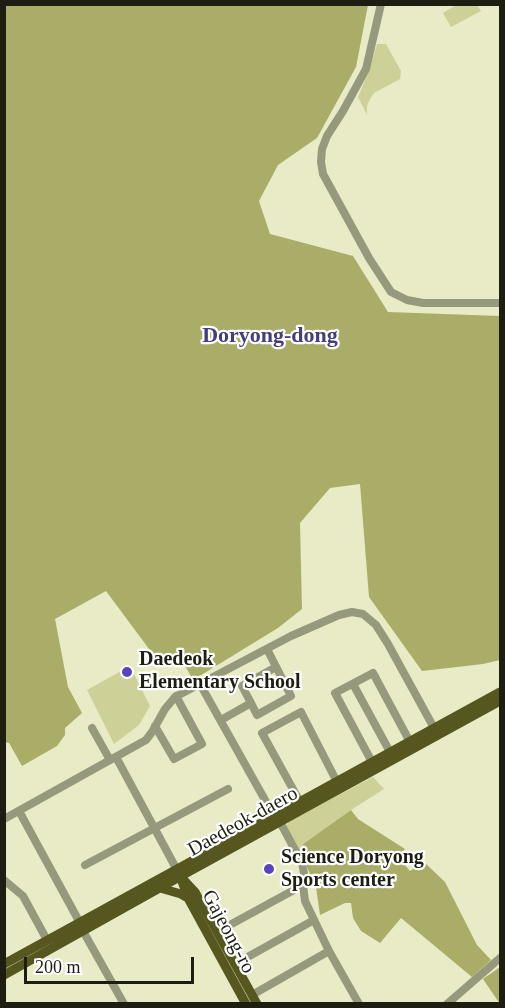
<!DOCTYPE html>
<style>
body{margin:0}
#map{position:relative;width:505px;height:1008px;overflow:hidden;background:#e8ebc6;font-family:"Times New Roman",serif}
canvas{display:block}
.frame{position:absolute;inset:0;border:6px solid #1d1e11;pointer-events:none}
.scale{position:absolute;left:24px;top:957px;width:170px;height:27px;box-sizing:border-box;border:3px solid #1d1e11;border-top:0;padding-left:8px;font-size:18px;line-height:21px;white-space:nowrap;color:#1d1e11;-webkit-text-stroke:4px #fff;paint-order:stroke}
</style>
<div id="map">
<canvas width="505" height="1008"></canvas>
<div class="frame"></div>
<div class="scale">200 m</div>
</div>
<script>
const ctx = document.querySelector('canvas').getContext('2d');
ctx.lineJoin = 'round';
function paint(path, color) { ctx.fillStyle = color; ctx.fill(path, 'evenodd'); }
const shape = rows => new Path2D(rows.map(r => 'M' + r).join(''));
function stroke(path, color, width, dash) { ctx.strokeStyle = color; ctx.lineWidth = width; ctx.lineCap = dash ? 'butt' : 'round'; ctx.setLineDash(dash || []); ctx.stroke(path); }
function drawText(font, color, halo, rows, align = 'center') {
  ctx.font = font + ' "Times New Roman",serif'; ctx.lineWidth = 4.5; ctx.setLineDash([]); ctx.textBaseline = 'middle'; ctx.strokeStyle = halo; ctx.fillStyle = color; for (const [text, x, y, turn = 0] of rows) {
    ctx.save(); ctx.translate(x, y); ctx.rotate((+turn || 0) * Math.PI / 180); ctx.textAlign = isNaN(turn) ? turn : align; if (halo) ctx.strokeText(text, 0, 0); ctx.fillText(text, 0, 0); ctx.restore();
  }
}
const green = shape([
 [458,4,477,5,481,11,451,27,443,13],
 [377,44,386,44,401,71,400,79,374,93,370,99,367,106,367,115,358,97,369,71],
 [130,666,150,706,139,725,114,744,87,690],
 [373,777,384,789,351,810,303,844,301,854,286,828,288,822]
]);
const forest = shape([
 [4,5,368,5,356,67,317,138,278,165,259,201,270,234,353,256,388,312,500,316,500,660,483,664,422,671,369,597,360,484,330,488,300,523,302,609,278,628,193,680,184,664,168,656,152,653,106,591,55,619,68,687,82,713,65,728,65,735,57,746,22,766,9,743,4,742],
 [351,810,358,819,405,849,402,853,404,864,410,871,424,862,445,882,477,945,491,960,472,977,401,918,380,943,361,931,353,918,351,903,345,903,320,915,316,887,301,854,303,844],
 [500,967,500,1004,483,979]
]);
const minor = shape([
 [381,4,366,69,343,111,327,136,322,149,321,162,323,174,369,258,391,292,407,300,423,303,500,303],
 [200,684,274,816],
 [353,684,390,752],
 [251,703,242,686,276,667],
 [221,720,251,703,257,715,291,696,267,649],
 [155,726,174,759,202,744,176,696],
 [92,728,110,760],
 [116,757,177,870],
 [372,762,335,693,373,673,410,742],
 [300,802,262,733,301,712,337,782],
 [19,811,80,923],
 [4,819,146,740,152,732,165,709,175,697,291,636,339,615,352,612,363,614,376,625,388,644,434,728],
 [280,822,302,863,304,873,303,885,305,901,329,951,359,1004],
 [85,865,228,789],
 [4,880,23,896,47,940],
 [83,931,124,1004],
 [217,932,303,885],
 [235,964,314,920],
 [252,995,329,951],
 [447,1004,500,958]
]);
const major = shape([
 [179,873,188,898,246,1004],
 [182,878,195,892,257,1004],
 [160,888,181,894,188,898],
 [4,964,500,692],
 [4,975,181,876,500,701]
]);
const markers = [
 [127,672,6,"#5a44bd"],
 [269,869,6,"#5a44bd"]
];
const poiNames = [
 ["Daedeok",139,660],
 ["Elementary School",139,683],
 ["Science Doryong",281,858],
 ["Sports center",281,881]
];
const streetNames = [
 ["Daedeok-daero",243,822,-29],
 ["Gajeong-ro",228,932,62]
];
const quarterNames = [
 ["Doryong-dong",270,336]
];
paint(green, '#cdd197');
paint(forest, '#aaad68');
stroke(minor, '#96997c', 8);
stroke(major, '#55571f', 9);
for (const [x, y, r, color] of markers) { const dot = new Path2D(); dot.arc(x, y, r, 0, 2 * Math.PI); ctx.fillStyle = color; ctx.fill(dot); stroke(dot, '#fff', 2); }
drawText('bold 20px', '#1d1e11', '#fff', poiNames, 'left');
drawText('20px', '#1d1e11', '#fff', streetNames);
drawText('bold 22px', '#443e7b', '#fff', quarterNames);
</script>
